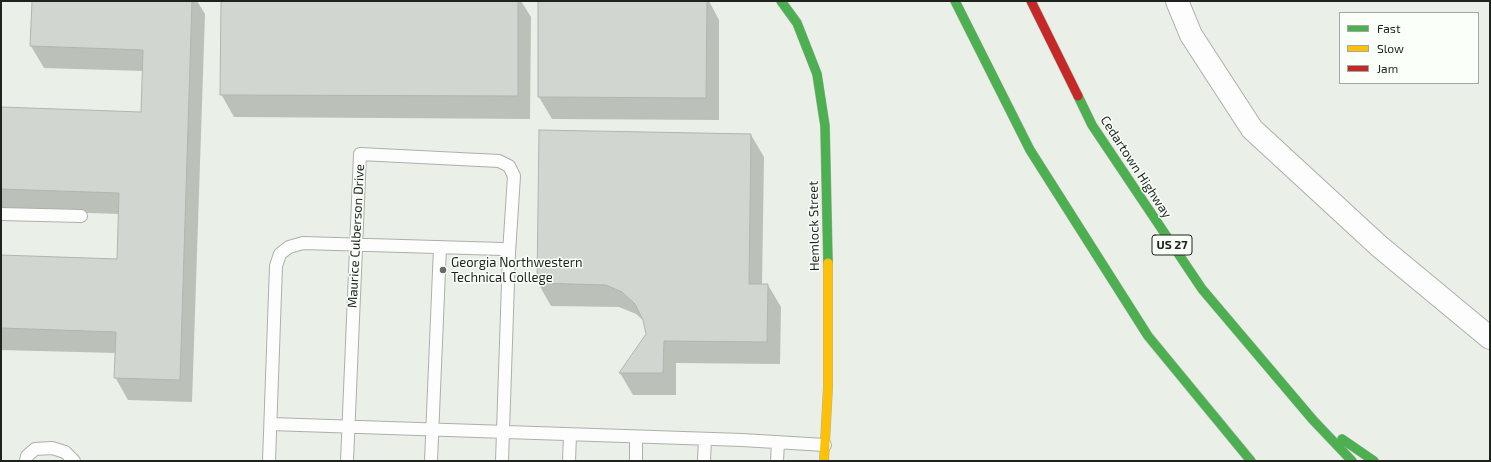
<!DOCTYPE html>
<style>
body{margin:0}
#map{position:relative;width:1491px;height:462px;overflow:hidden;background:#eaf0e8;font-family:"Exo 2",sans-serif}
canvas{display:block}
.frame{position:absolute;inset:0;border:2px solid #1e231d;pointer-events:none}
.legend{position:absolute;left:1339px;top:12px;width:140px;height:72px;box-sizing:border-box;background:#fafff9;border:1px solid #a2a7a1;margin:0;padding:5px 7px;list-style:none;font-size:12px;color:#1e231d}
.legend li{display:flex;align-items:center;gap:8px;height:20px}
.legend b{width:20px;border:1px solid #a2a7a1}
</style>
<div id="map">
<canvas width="1491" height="462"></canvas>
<div class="frame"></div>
<ul class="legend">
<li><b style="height:5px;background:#4caf50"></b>Fast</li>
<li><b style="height:5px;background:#ffc107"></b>Slow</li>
<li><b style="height:5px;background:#c62828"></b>Jam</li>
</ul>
</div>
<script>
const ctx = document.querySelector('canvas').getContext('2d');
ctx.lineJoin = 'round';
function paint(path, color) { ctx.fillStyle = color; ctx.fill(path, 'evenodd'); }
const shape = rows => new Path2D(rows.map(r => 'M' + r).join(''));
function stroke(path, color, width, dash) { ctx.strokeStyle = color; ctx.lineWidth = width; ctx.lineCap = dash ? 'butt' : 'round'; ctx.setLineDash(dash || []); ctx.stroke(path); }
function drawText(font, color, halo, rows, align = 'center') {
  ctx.font = font + ' "Exo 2",sans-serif'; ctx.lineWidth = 3; ctx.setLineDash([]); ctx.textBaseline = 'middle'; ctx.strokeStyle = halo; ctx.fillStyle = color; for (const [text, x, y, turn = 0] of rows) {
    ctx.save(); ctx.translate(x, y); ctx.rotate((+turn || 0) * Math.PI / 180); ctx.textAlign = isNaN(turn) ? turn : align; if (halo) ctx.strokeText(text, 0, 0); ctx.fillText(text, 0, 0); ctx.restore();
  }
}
const shadow = shape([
 [33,1,197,1,205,14,192,402,128,400,115,377,116,353,1,350,1,256,118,260,119,214,1,210,1,108,141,113,143,71,44,68,31,46],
 [222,1,521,1,531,17,530,119,234,117,221,94],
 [539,1,709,1,719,20,719,120,552,119,539,97],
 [540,131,751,135,764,157,762,285,768,285,781,307,780,364,676,363,676,395,633,395,620,373,647,334,645,322,636,314,619,307,551,306,538,283]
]);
const building = shape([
 [32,1,192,1,180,380,114,378,116,332,1,328,1,255,117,259,119,193,1,189,1,107,141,112,143,50,30,46,32,1],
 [221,1,518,1,518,96,220,95,221,1],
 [538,1,707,1,706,98,538,97,538,1],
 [539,130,751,134,749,284,768,284,767,342,664,341,663,373,619,373,646,334,643,320,635,304,622,292,606,285,537,283,539,130]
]);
const lane = shape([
 [1,214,81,216],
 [271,424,742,440,825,445],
 [26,461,27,456,35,449,52,448,65,452,74,461],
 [269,461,276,266,280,254,289,247,303,243,502,249,509,253,502,461],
 [347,461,360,154,499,161,509,166,514,176,509,253],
 [431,461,440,247],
 [569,461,570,435],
 [636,461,636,437],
 [704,461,705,439],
 [777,461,778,442]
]);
const street = shape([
 [1177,1,1191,35,1252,129,1379,246,1490,338]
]);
const fast = shape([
 [781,1,797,23,817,74,825,126,828,263],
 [955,1,1030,150,1148,336,1251,461],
 [1078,96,1092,125,1202,289,1313,420,1352,461],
 [1342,439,1374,461]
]);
const slow = shape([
 [824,461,828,387,828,263]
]);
const jam = shape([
 [1031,1,1078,96]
]);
const markers = [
 [443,270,4,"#656b64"]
];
const shields = [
 [1172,245,40]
];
const shieldNames = [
 ["US 27",1172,245]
];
const streetNames = [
 ["Cedartown Highway",1136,167,57],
 ["Hemlock Street",814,226,-91],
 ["Maurice Culberson Drive",356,236,-87]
];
const poiNames = [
 ["Georgia Northwestern",451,263],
 ["Technical College",451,278]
];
paint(shadow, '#0003');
paint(building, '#d1d6d0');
stroke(building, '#b0b5ae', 1);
stroke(lane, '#abb0aa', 14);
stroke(street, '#abb0aa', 24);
stroke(fast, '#abb0aa', 10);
stroke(slow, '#abb0aa', 10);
stroke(jam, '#abb0aa', 10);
stroke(lane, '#fcfdfc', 12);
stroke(street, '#fcfdfc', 22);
stroke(fast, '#4caf50', 9);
stroke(slow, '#ffc107', 9);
stroke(jam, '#c62828', 9);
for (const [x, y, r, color] of markers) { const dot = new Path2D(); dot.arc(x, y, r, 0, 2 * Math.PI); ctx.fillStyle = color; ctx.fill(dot); stroke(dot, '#fafff9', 1.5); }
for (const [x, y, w] of shields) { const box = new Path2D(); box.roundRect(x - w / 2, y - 10, w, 20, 3); ctx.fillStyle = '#fafff9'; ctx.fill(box); stroke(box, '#1e231d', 1); }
drawText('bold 12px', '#1e231d', null, shieldNames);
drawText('13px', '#1e231d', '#fafff9', streetNames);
drawText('13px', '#1e231d', '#fafff9', poiNames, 'left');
</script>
